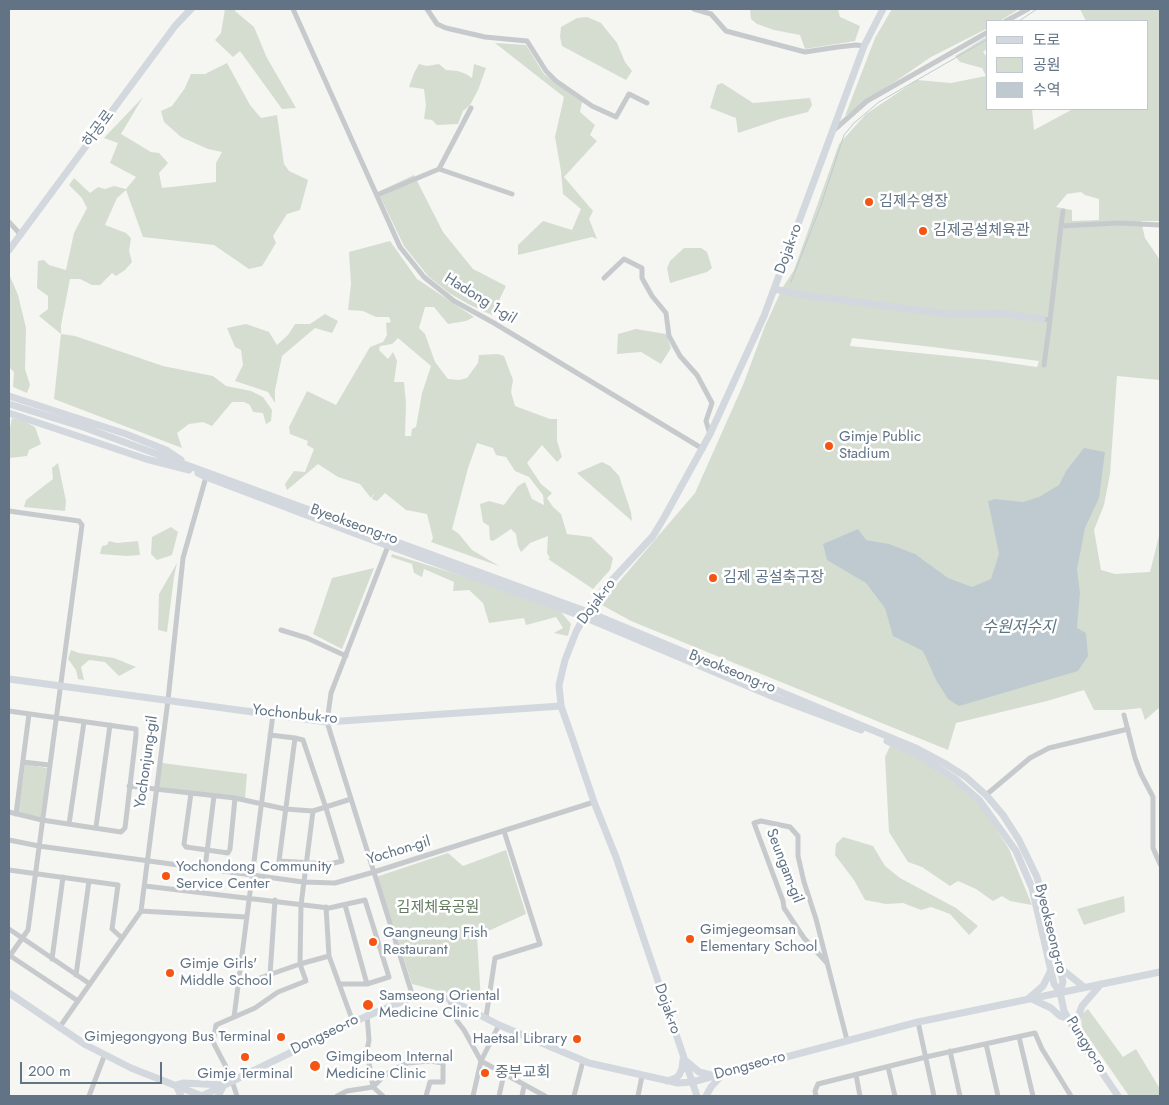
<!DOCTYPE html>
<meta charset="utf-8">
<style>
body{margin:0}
#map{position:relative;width:1169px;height:1105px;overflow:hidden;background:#f5f5f1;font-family:Jost,"Noto Sans KR",sans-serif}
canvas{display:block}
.frame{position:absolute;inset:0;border:10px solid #617385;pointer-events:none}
.legend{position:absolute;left:986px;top:20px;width:162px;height:90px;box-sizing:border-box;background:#fff;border:1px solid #c0c7ce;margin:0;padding:6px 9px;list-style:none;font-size:15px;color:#617385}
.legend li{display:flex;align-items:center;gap:10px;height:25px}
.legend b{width:25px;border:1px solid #c0c7ce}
.scale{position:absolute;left:20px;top:1062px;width:142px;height:22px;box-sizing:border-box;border:2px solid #617385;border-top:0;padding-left:6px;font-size:15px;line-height:18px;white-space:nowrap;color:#617385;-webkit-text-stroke:4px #fff;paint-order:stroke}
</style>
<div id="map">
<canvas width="1169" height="1105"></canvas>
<div class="frame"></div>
<ul class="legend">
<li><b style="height:6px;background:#d2d8dd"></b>도로</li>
<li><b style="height:14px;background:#d5ddd1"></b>공원</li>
<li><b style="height:14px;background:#bfcad0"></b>수역</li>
</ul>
<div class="scale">200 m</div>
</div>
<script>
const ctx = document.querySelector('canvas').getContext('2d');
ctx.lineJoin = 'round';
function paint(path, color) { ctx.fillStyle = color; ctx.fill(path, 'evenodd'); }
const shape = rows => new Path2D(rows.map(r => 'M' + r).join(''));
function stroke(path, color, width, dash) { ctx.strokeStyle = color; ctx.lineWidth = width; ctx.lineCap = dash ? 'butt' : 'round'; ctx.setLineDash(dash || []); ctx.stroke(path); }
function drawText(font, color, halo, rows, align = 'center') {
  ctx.font = font + ' Jost,"Noto Sans KR",sans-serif'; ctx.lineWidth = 5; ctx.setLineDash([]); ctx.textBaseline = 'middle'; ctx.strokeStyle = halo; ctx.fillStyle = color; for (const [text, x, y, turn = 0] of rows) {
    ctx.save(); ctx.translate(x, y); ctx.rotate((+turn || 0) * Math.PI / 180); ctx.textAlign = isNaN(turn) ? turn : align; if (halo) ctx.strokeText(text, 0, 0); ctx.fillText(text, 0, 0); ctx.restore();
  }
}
const green = shape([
 [225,9,235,9,235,11,254,27,267,58,296,108,282,109,240,51,233,57,215,40,221,33],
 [750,9,838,9,840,17,860,26,855,41,805,49,800,35,774,30,757,24,751,19],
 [892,9,1019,9,1000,21,988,21,988,28,931,57,845,116,875,38],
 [1080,9,1160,9,1160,221,1141,221,1145,238,1160,260,1160,380,1117,376,1110,474,1104,505,1094,530,1101,570,1115,574,1150,572,1160,532,1160,707,1145,720,1141,708,1122,710,1094,710,1084,690,1047,701,956,723,948,750,631,621,600,604,695,493,743,385,765,326,783,287,794,270,839,144,866,114,917,80,951,83,986,76,982,68,960,62,955,56,988,36,988,48,983,52,988,58,988,109,1032,109,1034,130,1073,109,1148,109,1148,21,1086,21],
 [1081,192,1085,195,1099,199,1099,220,1072,221,1072,210,1056,207,1067,194],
 [852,338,933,347,1039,361,1037,367,988,360,850,346],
 [587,17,601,23,617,43,625,62,632,71,626,80,562,46,560,37,561,27,577,18],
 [495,43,526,45,544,74,582,102,580,112,595,125,590,135,597,141,564,177,593,211,589,219,597,239,592,237,518,255,518,245,543,221,572,230,581,209,563,194,561,171,555,137,564,97],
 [227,63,250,105,261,118,277,115,284,164,289,171,308,180,300,210,287,214,273,236,276,243,262,266,249,269,214,245,143,237,126,190,117,198,105,225,126,233,131,238,129,251,132,262,125,270,116,276,112,273,100,285,92,285,80,279,70,279,61,325,61,334,75,336,163,366,213,376,226,386,251,391,263,397,272,410,271,421,266,424,263,413,253,412,250,405,244,402,232,402,212,426,203,422,189,424,177,433,182,448,54,399,61,334,39,316,48,309,48,296,37,288,38,261,44,260,49,265,66,270,74,233,87,208,82,198,69,185,74,178,90,193,98,187,105,189,114,186,126,189,136,177,110,163,118,143,104,138,143,97,121,134,151,152,159,153,168,163,159,173,162,188,216,182,216,163,222,152,208,149,181,137,164,122,161,111,172,106,185,88,191,74,205,74],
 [419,64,427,66,439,64,446,70,458,71,466,74,472,78,474,64,486,68,478,90,470,105,463,111,458,124,437,125,432,120,424,119,426,105,424,89,409,87,414,73],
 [722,83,753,103,810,98,812,105,808,112,780,119,738,133,736,118,710,108,717,85],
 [414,175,443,232,473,269,506,286,492,315,470,305,449,293,428,276,404,246,378,192],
 [390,241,417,279,474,317,466,321,448,324,434,307,425,307,419,328,425,334,435,362,448,379,459,380,467,378,478,363,479,355,498,354,504,356,513,380,511,392,515,406,550,419,557,419,557,441,562,457,557,462,542,445,527,463,541,484,552,493,547,498,553,507,561,514,567,534,591,537,613,558,610,570,593,589,548,559,550,558,547,553,548,536,530,543,521,552,518,546,516,534,511,529,493,541,490,540,489,526,483,522,480,504,489,501,504,505,518,486,525,482,532,499,544,505,543,495,529,477,515,471,506,457,496,455,493,448,477,443,468,468,452,529,459,534,472,550,499,566,431,542,433,538,427,514,406,510,385,493,377,501,372,499,374,493,371,498,360,484,338,477,318,464,287,490,285,484,294,471,305,472,314,449,307,445,308,441,290,434,289,427,307,391,336,405,370,347,383,342,387,335,386,323,391,322,389,317,376,317,363,311,348,310,351,284,349,252],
 [398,338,431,366,422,393,416,427,412,429,411,436,405,436,406,404,404,382,394,382,397,361,393,352,388,359,379,350,380,346,392,344],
 [684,248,701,248,707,252,712,268,707,272,670,283,667,268,670,261],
 [9,274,18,295,26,328,25,369,30,385,27,393,13,387,14,372,9,367],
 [325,314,338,321,332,333,315,328,282,356,275,390,275,403,268,392,235,381,243,365,241,350,235,347,227,328,246,324,269,332,277,345,288,335,295,324,310,324],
 [636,329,666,334,671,348,661,364,641,352,617,354,618,334],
 [12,418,24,421,35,427,41,444,29,450,27,456,9,458,9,433],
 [602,462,610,466,619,476,631,512,632,521,577,473],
 [58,463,66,501,65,511,24,507,26,500,53,479,52,468],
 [171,527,178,532,172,555,157,560,151,554,152,537],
 [109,541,117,543,138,541,140,555,127,556,100,554,102,546,107,545],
 [392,554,472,579,561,612,571,624,568,636,554,633,563,628,556,617,526,625,524,618,489,623,483,603,469,590,453,591,454,582,424,569,422,577,414,573,412,564,391,557],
 [177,563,174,577,167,632,158,630,159,594],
 [374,568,342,649,313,634,332,578],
 [71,650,79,653,114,658,136,667,119,676,105,662,89,660,81,667,84,680,78,679,76,670,68,659],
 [890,746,918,758,955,783,982,807,1009,849,1032,905,1010,901,1002,896,993,901,976,889,958,881,950,886,922,867,908,862,889,832,885,757],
 [162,763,247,774,245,798,158,787],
 [25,764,47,768,41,817,18,813],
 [843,837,873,846,885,866,900,878,956,908,978,926,969,935,950,914,931,907,921,910,903,903,886,904,865,900,854,880,835,855,836,844],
 [506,850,526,914,477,936,481,1002,412,984,394,928,382,899,376,877,448,853,463,866],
 [1124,896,1125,912,1084,925,1077,909],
 [1088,1009,1123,1057,1136,1049,1160,1089,1160,1096,1129,1096,1082,1028,1081,1015]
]);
const water = shape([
 [1084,448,1105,452,1099,498,1085,528,1077,569,1080,593,1077,628,1086,633,1088,656,1078,671,959,706,948,699,936,680,923,651,893,636,885,608,866,583,827,560,823,544,858,529,866,540,889,544,915,554,948,578,972,587,991,579,999,554,988,501,995,499,1023,502,1039,497,1059,485,1066,471]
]);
const stream = shape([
 [1019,21,1037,9],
 [791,282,821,205,844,135,854,123,879,102,988,39]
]);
const street = shape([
 [293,9,400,247,424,277,454,301,494,323,703,449],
 [427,9,437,24,446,28,485,37,527,41,546,71,556,81,592,106,616,117,629,94,647,103],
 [694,9,711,14,726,31,805,52,838,47,856,45,864,46],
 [1006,21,1028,9],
 [834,130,867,101,988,32],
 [439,169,471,108],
 [377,195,439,169,512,194],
 [9,222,21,235],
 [1061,226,1063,211],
 [604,278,624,259,642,268,642,278,652,296,666,313,669,336,680,356,697,375,712,403,706,421,710,434],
 [1042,319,1050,320,1061,226,1118,223,1160,225],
 [1044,365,1050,320],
 [9,511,79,521,82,525,28,930,9,957],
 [388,546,331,693,327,722,413,997],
 [281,630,307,638,346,656],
 [9,711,136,729,136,735,125,828,121,832,42,820,9,812],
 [1124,715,1135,758,1141,774,1153,797,1153,848,1160,864],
 [270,735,295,738,303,740,326,808,342,861,330,864,279,861,295,738],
 [23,762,49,765],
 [129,786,235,798,285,809,313,811,351,799],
 [191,793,184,844,186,847,228,853,230,849,235,798],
 [986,795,1030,758,1049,748,1128,729],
 [16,814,29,714],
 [69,824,84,722],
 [96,827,110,725],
 [9,840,39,846,252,875,303,882,335,883,374,872,594,802],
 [205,868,214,796],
 [9,870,118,885,112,929,122,938],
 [145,886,329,908,365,900,389,977,367,984,339,984],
 [345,905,367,984],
 [326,907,329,956,353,1022],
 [141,911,246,917],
 [9,929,90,984],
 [9,955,78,1001],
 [52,959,63,877],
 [827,963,804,938,784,908,783,901,754,823,761,821,790,827,798,836,798,856,804,882,816,919,829,970,847,1040],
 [76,975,89,881],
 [270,975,275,900],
 [237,986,300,964,329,956],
 [449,999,457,1021,464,1030,481,1061,545,1096],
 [367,1015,369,1040,367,1051,373,1087,383,1096],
 [234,1017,273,714],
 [486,1017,495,958,540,944,504,831],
 [918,1022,934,1096],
 [59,1028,141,911,168,700,183,558,206,477],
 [1019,1037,1033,1096],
 [986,1044,998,1096],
 [950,1051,960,1096],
 [888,1067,895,1096],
 [856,1075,860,1096],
 [233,1080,213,1042,216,1025,255,1008,278,992,306,981,300,964,301,905,313,811],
 [232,1081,237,1096],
 [89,1096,105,1054],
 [337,1096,347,1091,373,1087,383,1077,392,1070,408,1063,430,1061,443,1063,443,1082,430,1082,426,1096],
 [473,1096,481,1061,499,1025],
 [499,1096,504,1074],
 [522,1096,524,1086],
 [574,1096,583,1061],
 [638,1096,642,1076],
 [816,1096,815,1091,818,1084,926,1057,1035,1033,1042,1049,1071,1096]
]);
const secondary = shape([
 [9,250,175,26,191,9],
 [774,289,803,295,948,314,1000,313,1042,319],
 [9,396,126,434,166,450,181,460],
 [9,404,83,427,588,612,918,749,944,763,966,777,987,796,1003,815,1019,840,1037,877,1049,921,1063,982,1060,992,1064,1011,1082,1043,1118,1096],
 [9,413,146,459,189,470],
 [198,473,206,477,367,538,584,617,776,698,861,730],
 [9,679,327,722,561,706],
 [887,741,920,756,955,779,980,801,1016,851,1032,888,1054,984,1060,992],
 [1059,967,1084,987],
 [9,993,86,1045,131,1068,202,1096],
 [1028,999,1043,986,1051,970],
 [1032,999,1051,1008,1060,1016,1069,1019],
 [1074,1028,1082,1006,1101,984],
 [686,1061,699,1072,711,1075],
 [667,1081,676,1078,679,1075,682,1069,683,1060],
 [181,1096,176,1085,183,1083,224,1085,218,1096],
 [202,1096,353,1022,413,997,440,997,449,999,499,1025,589,1063,678,1083,692,1082,918,1022,1160,972],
 [697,1096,616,857,594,802,573,740,561,706,559,685,565,660,576,632,584,617,602,591,653,536,665,516,710,434,764,316,864,46,883,9],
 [706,1096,711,1087,722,1075]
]);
const markers = [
 [869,202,5,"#f55511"],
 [923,231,5,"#f55511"],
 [829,446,5,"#f55511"],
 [713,578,5,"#f55511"],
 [166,876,5,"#f55511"],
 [690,939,5,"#f55511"],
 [373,942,5,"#f55511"],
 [170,973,5,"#f55511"],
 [368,1005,6,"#f55511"],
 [281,1037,5,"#f55511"],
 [577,1039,5,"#f55511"],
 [245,1057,5,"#f55511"],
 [315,1066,6,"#f55511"],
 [485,1073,5,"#f55511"]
];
const streetNames = [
 ["하공로",99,129,-54],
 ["Dojak-ro",789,249,-70],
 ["Hadong 1-gil",480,299,32],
 ["Byeokseong-ro",354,525,20],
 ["Dojak-ro",597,602,-53],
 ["Byeokseong-ro",732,672,22],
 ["Yochonbuk-ro",295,715,6],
 ["Yochonjung-gil",147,762,-82],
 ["Yochon-gil",399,851,-17],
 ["Seungam-gil",784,866,69],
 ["Byeokseong-ro",1050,929,76],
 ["Dojak-ro",667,1009,71],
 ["Dongseo-ro",325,1035,-26],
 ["Pungyo-ro",1086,1045,58],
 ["Dongseo-ro",750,1066,-15]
];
const poiNames = [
 ["김제수영장",879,202],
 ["김제공설체육관",933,231],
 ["Gimje Public",839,437],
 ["Stadium",839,454],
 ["김제 공설축구장",723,578],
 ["Yochondong Community",176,867],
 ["Service Center",176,884],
 ["Gimjegeomsan",700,930],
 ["Elementary School",700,947],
 ["Gangneung Fish",383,933],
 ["Restaurant",383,950],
 ["Gimje Girls'",180,964],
 ["Middle School",180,981],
 ["Samseong Oriental",379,996],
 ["Medicine Clinic",379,1013],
 ["Gimjegongyong Bus Terminal",271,1037,"right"],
 ["Haetsal Library",567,1039,"right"],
 ["Gimgibeom Internal",326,1057],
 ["Medicine Clinic",326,1074],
 ["중부교회",495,1073],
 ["Gimje Terminal",245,1074,"center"]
];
const parkNames = [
 ["김제체육공원",438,908]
];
const waterNames = [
 ["수원저수지",1019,628]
];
paint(green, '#d5ddd1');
paint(water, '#bfcad0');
stroke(stream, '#bfcad0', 1);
stroke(street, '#c7cacd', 5);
stroke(secondary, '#d2d8dd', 7);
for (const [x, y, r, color] of markers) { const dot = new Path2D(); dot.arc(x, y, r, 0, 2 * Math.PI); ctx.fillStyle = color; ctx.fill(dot); stroke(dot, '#fff', 2); }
drawText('15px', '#617385', '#fff', streetNames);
drawText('15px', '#617385', '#fff', poiNames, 'left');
drawText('15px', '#647b60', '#fff', parkNames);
drawText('italic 16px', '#5c7683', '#fff', waterNames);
</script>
